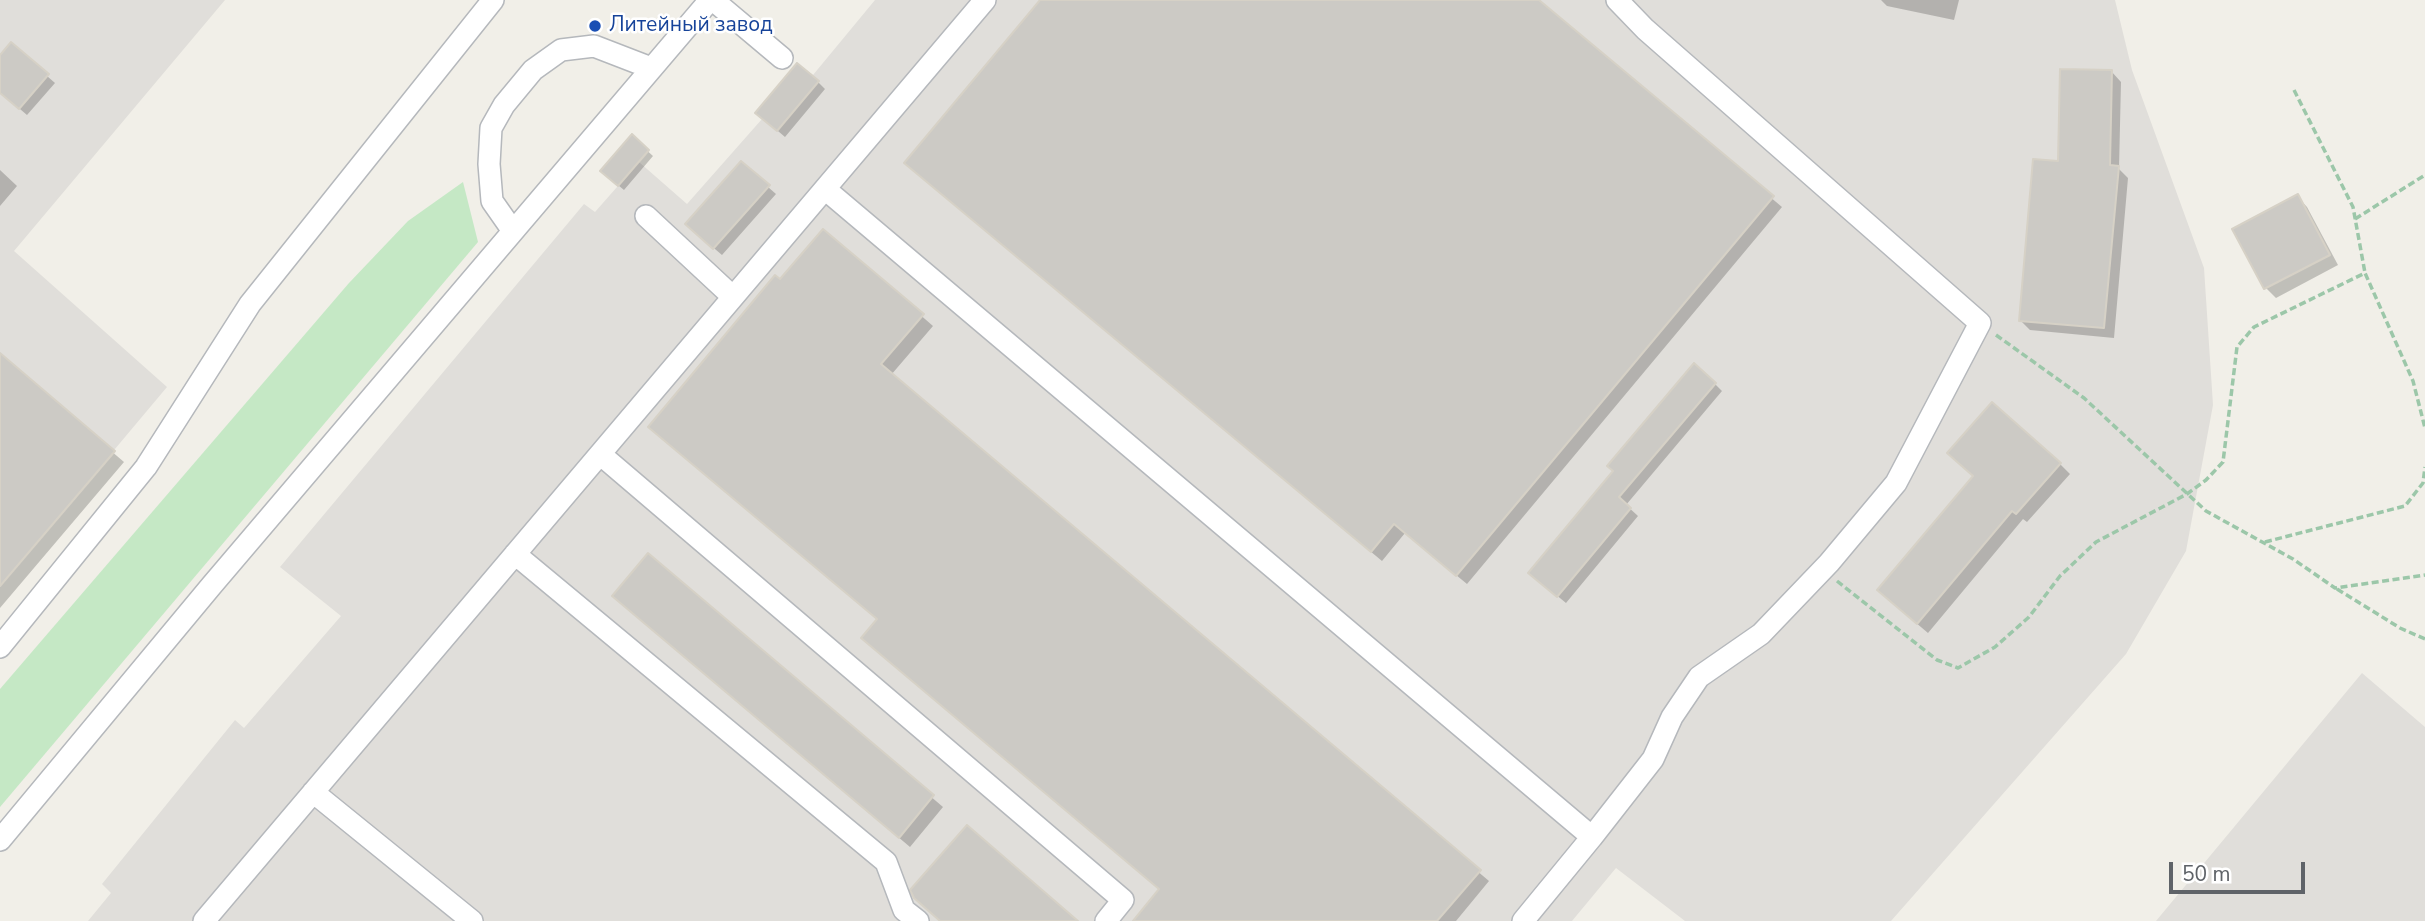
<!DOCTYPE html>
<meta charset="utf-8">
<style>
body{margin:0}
#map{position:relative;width:2425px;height:921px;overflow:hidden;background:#f1efe8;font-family:"Nunito Sans",sans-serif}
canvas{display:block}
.scale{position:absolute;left:2169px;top:862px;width:136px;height:32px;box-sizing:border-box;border:4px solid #5f6368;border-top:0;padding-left:9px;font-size:21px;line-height:24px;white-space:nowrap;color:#5f6368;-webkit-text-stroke:5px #fff;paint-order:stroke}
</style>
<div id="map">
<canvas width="2425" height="921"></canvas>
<div class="scale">50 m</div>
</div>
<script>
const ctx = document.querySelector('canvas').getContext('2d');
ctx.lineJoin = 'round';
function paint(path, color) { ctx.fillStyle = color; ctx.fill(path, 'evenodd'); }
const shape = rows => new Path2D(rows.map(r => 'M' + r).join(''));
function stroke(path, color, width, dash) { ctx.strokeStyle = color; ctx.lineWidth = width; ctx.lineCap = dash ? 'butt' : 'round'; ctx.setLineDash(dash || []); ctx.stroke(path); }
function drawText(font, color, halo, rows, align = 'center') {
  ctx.font = font + ' "Nunito Sans",sans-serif'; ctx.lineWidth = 5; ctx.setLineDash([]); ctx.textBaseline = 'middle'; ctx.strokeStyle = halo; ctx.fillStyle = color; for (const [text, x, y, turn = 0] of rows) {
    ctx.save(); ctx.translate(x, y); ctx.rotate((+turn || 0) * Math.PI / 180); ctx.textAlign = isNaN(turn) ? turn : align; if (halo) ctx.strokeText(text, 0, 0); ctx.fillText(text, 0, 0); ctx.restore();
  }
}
const industrial = shape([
 [0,0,225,0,14,251,167,387,0,586],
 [875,0,2115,0,2132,70,2204,268,2213,405,2186,551,2126,654,1891,921,1685,921,1616,868,1572,921,88,921,111,893,102,884,235,720,244,728,341,616,280,567,584,204,595,212,639,162,687,204,762,119,755,113,797,63,813,75],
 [2362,673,2425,727,2425,921,2156,921]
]);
const green = shape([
 [463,182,478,242,0,807,0,689,349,283,408,221]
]);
const shadow = shape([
 [1042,0,1536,0,1782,207,1467,584,1405,533,1382,561,917,173],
 [1881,0,1959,0,1954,20,1887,6],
 [0,57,47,76,55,83,27,115,0,92],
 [2111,71,2121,82,2119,169,2128,178,2114,338,2030,330,2020,320,2059,163],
 [818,82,825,89,785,137,765,120],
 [632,137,653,156,624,190,607,176],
 [0,170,17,186,0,206],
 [768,187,776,194,722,255,695,232],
 [2297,196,2307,207,2338,265,2276,298,2266,288,2235,230],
 [824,231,933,326,891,375,1489,881,1456,921,1135,921,1161,890,878,620,660,437],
 [0,356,124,462,0,608],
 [1715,384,1722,391,1626,505,1638,516,1566,603,1538,580,1615,471],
 [2060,464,2070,474,2027,522,2023,519,1928,633,1889,600],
 [648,555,943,807,910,847,624,606]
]);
const building = shape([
 [1040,0,1539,0,1774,196,1456,576,1394,524,1371,552,904,163,1040,0],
 [11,42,49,74,19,109,0,93,0,55,11,42],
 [797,63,819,81,777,131,755,113,797,63],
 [2060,69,2112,70,2110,165,2119,166,2104,328,2019,321,2033,159,2058,161,2060,69],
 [632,134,649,150,618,186,600,171,632,134],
 [741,161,770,185,713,249,685,224,741,161],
 [2298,194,2330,255,2264,289,2232,229,2298,194],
 [823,229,924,314,881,364,1481,870,1437,921,1133,921,1159,889,861,638,877,619,648,427,775,275,780,279,823,229],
 [0,353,115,451,0,586,0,353],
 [1694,363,1716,383,1619,497,1631,508,1557,597,1528,573,1613,471,1607,466,1694,363],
 [1992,402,2061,463,2016,514,2012,511,1917,624,1877,590,1973,476,1947,453,1992,402],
 [648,553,934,795,899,838,612,596,648,553],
 [967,825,1078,921,940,921,914,898,910,890,967,825]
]);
const path = shape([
 [2294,90,2353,207,2365,273],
 [2355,219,2425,175],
 [1996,335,2084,398,2206,511,2293,559,2335,588,2425,575],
 [2265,542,2405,506,2423,483,2425,467],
 [1837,581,1937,660,1958,668,1995,647,2029,617,2060,576,2096,542,2187,494,2206,480,2223,462,2237,347,2254,327,2365,273,2413,381,2425,428],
 [2337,589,2400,628,2425,639]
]);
const minor = shape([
 [713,0,782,58],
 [825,189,1592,837,1653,759,1672,717,1699,677,1761,634,1829,563,1896,483,1980,323,1645,29,1617,0],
 [646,216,733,297],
 [513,231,492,201,489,164,491,128,504,105,533,70,561,50,594,46,651,68],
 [600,454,1123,900,1106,921],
 [515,554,886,862,904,910,918,921],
 [0,647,146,467,250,304,493,0],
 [313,792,472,921],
 [0,840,212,585,710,0],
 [204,921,985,0],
 [1523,921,1592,837]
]);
const markers = [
 [595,26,7,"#1a4fb4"]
];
const transitNames = [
 ["Литейный завод",609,26]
];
paint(industrial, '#e0deda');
paint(green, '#c5e8c5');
paint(shadow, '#0003');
paint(building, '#cccac5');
stroke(building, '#d6d1c6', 2);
stroke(minor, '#b5b8bc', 24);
stroke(path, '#9cc7a9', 3.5, [7, 3.5]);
stroke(minor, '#fff', 21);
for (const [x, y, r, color] of markers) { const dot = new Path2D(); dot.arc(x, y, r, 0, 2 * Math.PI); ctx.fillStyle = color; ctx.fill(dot); stroke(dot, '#fff', 2.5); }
drawText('21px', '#164399', '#fff', transitNames, 'left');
</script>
